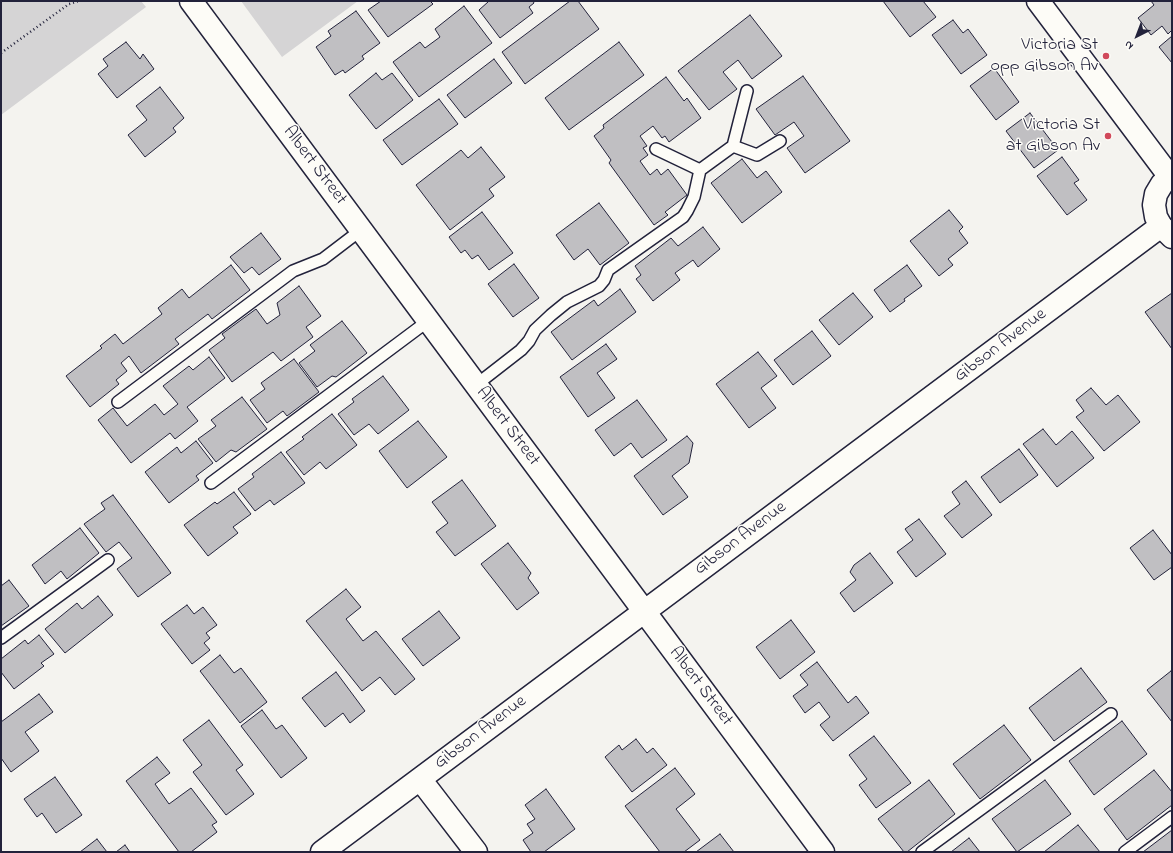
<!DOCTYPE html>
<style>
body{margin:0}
#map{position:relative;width:1173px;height:853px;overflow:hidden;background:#f4f3ef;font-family:"Indie Flower",sans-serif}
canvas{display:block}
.frame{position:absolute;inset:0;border:2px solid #22223b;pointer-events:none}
.north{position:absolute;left:1117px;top:16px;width:40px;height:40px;-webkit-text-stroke:3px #fdfcf7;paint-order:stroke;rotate:222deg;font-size:11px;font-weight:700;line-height:16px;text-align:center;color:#22223b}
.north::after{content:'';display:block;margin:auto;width:14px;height:18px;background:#22223b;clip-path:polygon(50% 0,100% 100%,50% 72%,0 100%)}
</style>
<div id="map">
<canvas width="1173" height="853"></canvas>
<div class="frame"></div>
<div class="north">N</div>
</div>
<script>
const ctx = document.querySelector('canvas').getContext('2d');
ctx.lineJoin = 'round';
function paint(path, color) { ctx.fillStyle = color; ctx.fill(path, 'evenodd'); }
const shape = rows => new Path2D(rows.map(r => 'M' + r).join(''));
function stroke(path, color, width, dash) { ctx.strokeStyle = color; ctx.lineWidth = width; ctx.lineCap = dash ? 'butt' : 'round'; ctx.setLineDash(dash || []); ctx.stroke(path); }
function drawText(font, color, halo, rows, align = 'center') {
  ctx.font = font + ' "Indie Flower",sans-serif'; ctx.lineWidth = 3; ctx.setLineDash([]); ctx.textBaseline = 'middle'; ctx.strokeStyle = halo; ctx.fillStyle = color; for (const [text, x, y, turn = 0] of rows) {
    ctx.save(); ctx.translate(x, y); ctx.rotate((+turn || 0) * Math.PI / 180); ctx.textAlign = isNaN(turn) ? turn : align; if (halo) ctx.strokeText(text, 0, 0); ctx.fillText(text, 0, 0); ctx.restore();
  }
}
const green = shape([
 [1,1,141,1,146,7,1,115],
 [241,1,358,1,282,57]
]);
const building = shape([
 [381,1,430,1,433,4,388,37,368,10,381,1],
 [488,1,533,1,534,3,529,7,533,13,500,38,479,10,488,2,488,1],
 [570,1,578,1,599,29,525,84,502,52,570,1],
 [883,1,923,1,936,17,910,37,883,1],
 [1151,1,1172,1,1172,30,1168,34,1162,26,1151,35,1138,18,1154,5,1151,1],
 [464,6,492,43,419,97,393,62,420,42,425,48,440,37,435,29,464,6],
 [356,11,380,43,362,56,364,59,345,73,343,70,335,75,316,47,331,36,328,31,356,11],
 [750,15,782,56,752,79,738,60,723,72,737,89,709,110,678,71,750,15],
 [953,20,963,33,968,29,987,55,961,74,932,35,953,20],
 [1172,36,1172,63,1159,47,1172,36],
 [126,42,140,59,143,54,154,69,117,98,98,74,108,66,103,59,126,42],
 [619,42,644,75,569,130,545,98,619,42],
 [494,59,512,83,465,118,447,95,494,59],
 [994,68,1019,102,996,120,970,86,994,68],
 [376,73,382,80,392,73,413,100,376,129,349,95,376,73],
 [803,76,850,141,805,173,787,148,804,136,794,122,775,135,756,109,803,76],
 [666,77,684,101,687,98,701,118,669,142,665,136,662,138,653,126,640,136,647,146,643,148,648,155,640,161,650,175,657,169,661,175,668,169,687,195,665,212,668,215,654,225,609,163,611,160,594,136,604,128,603,125,666,77],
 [160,87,184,118,173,128,176,132,145,157,128,135,147,120,136,106,160,87],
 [439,99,458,124,402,165,383,140,439,99],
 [1030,113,1058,150,1034,168,1006,131,1030,113],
 [481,147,505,177,489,189,494,196,450,230,416,185,461,150,468,158,481,147],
 [1062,157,1079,180,1074,183,1087,200,1067,215,1037,176,1062,157],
 [742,159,757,178,766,171,782,192,742,223,711,183,742,159],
 [599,203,629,243,600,265,588,249,574,260,556,235,599,203],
 [949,210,963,227,959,231,968,243,948,259,953,265,939,276,910,241,949,210],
 [482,212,513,253,489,270,478,255,472,259,465,250,461,253,449,237,482,212],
 [703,227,720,249,698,267,693,260,675,273,680,280,653,301,636,279,641,275,635,266,671,238,678,246,703,227],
 [261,233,281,259,259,275,252,267,244,273,230,257,261,233],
 [514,264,539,298,513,317,488,284,514,264],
 [231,265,250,290,212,319,208,314,175,339,179,344,141,373,129,356,121,363,127,371,116,380,119,384,90,407,66,376,102,348,100,346,115,334,123,344,162,314,158,308,182,289,189,298,231,265],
 [907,265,922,286,904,299,905,301,890,312,874,290,907,265],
 [299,286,321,316,306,327,313,337,281,361,273,352,232,382,209,350,225,338,222,334,256,309,267,324,280,315,277,303,299,286],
 [620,289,636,312,572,360,551,332,594,300,598,306,620,289],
 [853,293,873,317,839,345,819,320,853,293],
 [1172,293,1172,349,1145,312,1172,293],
 [342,321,367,353,336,377,332,376,317,387,299,363,315,351,310,345,342,321],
 [812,331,831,356,793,385,774,360,812,331],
 [606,344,617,359,597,373,615,398,588,417,560,377,606,344],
 [758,352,777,376,761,388,776,408,749,428,716,384,758,352],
 [209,357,225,378,187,407,198,421,175,439,170,433,131,463,98,420,113,408,127,426,155,404,164,415,178,404,163,386,189,366,193,370,209,357],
 [294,359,319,392,287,416,283,411,267,423,250,400,265,389,261,383,294,359],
 [383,376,409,410,378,434,369,424,354,435,338,414,354,402,352,399,383,376],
 [1091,388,1106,405,1118,395,1140,422,1104,451,1076,417,1084,411,1076,400,1091,388],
 [242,397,267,429,236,452,231,450,216,462,198,439,216,426,211,420,242,397],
 [637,400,667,440,642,458,631,443,614,456,595,430,637,400],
 [332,414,357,445,326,469,320,462,304,475,286,452,304,439,302,437,332,414],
 [418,421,447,457,407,488,379,451,418,421],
 [1043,429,1056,445,1072,431,1094,458,1057,487,1023,444,1043,429],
 [687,436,693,443,689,463,672,476,688,497,663,515,634,476,687,436],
 [196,441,213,463,196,476,199,480,169,503,145,472,177,447,181,453,196,441],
 [1019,449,1038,475,1000,503,981,477,1019,449],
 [281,452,305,483,274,505,270,500,255,511,238,489,254,477,252,474,281,452],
 [462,480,496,526,455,556,436,532,448,523,432,502,462,480],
 [966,481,992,515,962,538,944,516,960,504,952,492,966,481],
 [234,492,251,514,233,527,238,533,208,556,184,525,215,502,217,504,234,492],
 [113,495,171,573,138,597,117,569,132,558,119,542,106,552,84,524,105,509,101,503,113,495],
 [919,519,946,554,916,577,897,552,913,540,905,529,919,519],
 [80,528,99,553,67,579,61,571,45,584,32,565,80,528],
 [1153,530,1172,555,1172,567,1154,580,1130,548,1153,530],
 [508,543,531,573,528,578,539,593,517,610,481,564,508,543],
 [870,553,893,583,854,612,840,593,856,580,850,572,854,565,870,553],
 [9,580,29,606,1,626,1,586,9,580],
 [346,589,361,607,346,619,363,641,376,631,415,679,395,695,380,677,362,691,306,621,346,589],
 [98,596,113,615,65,653,45,629,77,603,82,609,98,596],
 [187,605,194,614,203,607,217,625,206,633,210,638,204,643,210,650,192,664,161,624,187,605],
 [439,611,460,638,423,666,402,639,439,611],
 [791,620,815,652,780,679,756,647,791,620],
 [39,635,54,654,41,663,44,666,14,689,1,672,1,659,25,640,28,644,39,635],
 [220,655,234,673,241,668,267,702,240,723,200,671,220,655],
 [817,662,848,703,856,696,869,713,833,741,820,725,830,717,819,702,805,713,793,696,808,685,800,675,817,662],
 [1081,668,1107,702,1054,741,1029,708,1081,668],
 [1171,671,1172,672,1172,722,1147,690,1171,671],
 [336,672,365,711,350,723,343,713,325,727,302,698,336,672],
 [39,694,53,712,25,732,39,751,11,772,1,758,1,722,39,694],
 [262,710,276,729,282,725,307,758,281,778,241,726,262,710],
 [209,720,243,765,236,770,254,794,226,815,193,772,202,765,183,740,209,720],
 [1122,721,1147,754,1094,795,1069,761,1122,721],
 [1004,725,1031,760,980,799,953,764,1004,725],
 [874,736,911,783,876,808,859,785,867,779,849,755,874,736],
 [636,739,647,753,653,748,667,765,632,792,605,757,619,745,622,750,636,739],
 [157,757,170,773,155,784,169,804,191,788,217,822,212,825,217,832,191,852,179,852,126,781,157,757],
 [675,768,695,794,676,809,700,840,684,852,660,852,625,806,675,768],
 [1154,770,1172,792,1172,805,1127,840,1104,809,1154,770],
 [55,777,82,815,56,833,42,813,37,817,24,799,55,777],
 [929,780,955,814,907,852,904,852,878,819,929,780],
 [1045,780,1071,814,1017,852,992,819,1045,780],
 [546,789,575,829,544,852,531,852,523,840,533,833,527,824,535,819,525,805,546,789],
 [1078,825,1100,852,1044,852,1078,825],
 [1172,830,1172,852,1143,852,1172,830],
 [720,834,734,852,696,852,720,834],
 [969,838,980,852,951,852,969,838],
 [97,839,107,852,80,852,97,839],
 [125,845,130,852,116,852,125,845]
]);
const path = shape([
 [1,53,69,4,79,1]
]);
const service = shape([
 [733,146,757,155,780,141],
 [656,149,700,170],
 [476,385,521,350,529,341,535,330,551,315,567,302,599,286,604,280,608,270,683,217,687,211,694,197,700,170,733,146,747,91],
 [118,402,293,271,323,259,361,230],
 [211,483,428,321],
 [1,638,108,560],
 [922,852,1111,714],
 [1125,852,1172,817]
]);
const minor = shape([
 [191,1,823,852],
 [420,779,476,852],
 [322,852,1161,226]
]);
const tertiary = shape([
 [1038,1,1170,177],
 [1172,176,1162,184,1156,194,1154,205,1156,217,1161,226,1172,237]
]);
const markers = [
 [1106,56,4,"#d1495b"],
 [1108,136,4,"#d1495b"]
];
const poiNames = [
 ["Victoria St",1098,46],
 ["opp Gibson Av",1098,67],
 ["Victoria St",1100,126],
 ["at Gibson Av",1100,147]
];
const streetNames = [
 ["Albert Street",314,166,53],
 ["Gibson Avenue",1001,346,-37],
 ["Albert Street",507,427,53],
 ["Gibson Avenue",741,539,-37],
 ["Albert Street",700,687,53],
 ["Gibson Avenue",481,733,-37]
];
paint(green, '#d5d4d5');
paint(building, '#c0bfc2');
stroke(building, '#22223b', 1);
stroke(service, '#22223b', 14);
stroke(minor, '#22223b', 25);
stroke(tertiary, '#22223b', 25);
stroke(path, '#22223b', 2.5, [1, 3]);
stroke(service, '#fdfcf7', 11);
stroke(minor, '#fdfcf7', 22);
stroke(tertiary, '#fdfcf7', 22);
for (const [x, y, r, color] of markers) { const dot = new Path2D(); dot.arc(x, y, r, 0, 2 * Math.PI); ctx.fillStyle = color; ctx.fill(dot); stroke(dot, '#fdfcf7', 1.5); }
drawText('18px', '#22223b', '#fdfcf7', poiNames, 'right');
drawText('18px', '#22223b', '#fdfcf7', streetNames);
</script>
